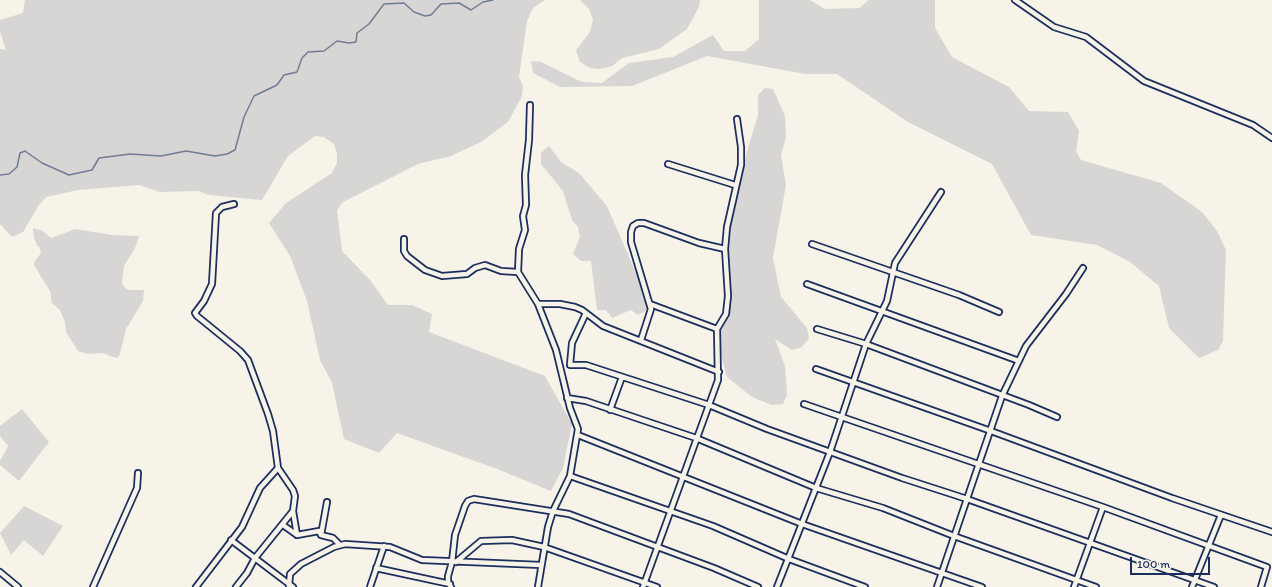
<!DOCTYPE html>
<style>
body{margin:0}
#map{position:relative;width:1272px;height:587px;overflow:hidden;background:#f7f3e8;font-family:Itim,sans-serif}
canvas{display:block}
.scale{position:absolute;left:1130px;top:557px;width:80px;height:18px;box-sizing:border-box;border:2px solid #1b2f5e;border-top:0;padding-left:5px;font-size:12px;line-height:14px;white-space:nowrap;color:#1b2f5e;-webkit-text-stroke:3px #f7f3e8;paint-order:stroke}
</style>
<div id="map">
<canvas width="1272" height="587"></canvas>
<div class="scale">100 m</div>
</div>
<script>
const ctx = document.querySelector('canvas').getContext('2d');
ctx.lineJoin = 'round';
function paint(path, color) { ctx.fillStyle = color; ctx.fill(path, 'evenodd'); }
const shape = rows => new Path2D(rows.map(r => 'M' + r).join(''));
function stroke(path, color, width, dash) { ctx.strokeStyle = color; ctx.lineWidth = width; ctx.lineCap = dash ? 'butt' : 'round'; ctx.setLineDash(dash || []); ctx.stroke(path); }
const green = shape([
 [25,0,545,0,533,8,527,21,519,77,523,86,522,96,508,122,481,142,451,156,418,164,343,202,337,210,342,251,370,280,388,305,412,305,432,314,429,332,545,376,572,424,563,468,551,491,497,469,397,433,379,453,344,439,332,383,320,360,307,301,290,256,269,223,286,203,332,173,337,163,337,154,334,144,324,137,315,136,288,156,262,200,209,195,198,191,160,192,139,185,78,190,46,197,39,205,23,232,12,237,0,224,0,49,6,50,0,31,0,20,23,13],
 [580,0,700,0,699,7,687,29,659,49,622,58,612,66,600,69,590,68,580,62,576,50,590,32,593,20,589,9],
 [759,0,810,0,825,9,859,8,869,0,935,0,935,28,952,57,1009,87,1029,111,1068,112,1079,131,1076,151,1081,160,1161,183,1202,212,1217,231,1226,250,1223,341,1218,350,1199,358,1169,328,1159,286,1130,262,1097,245,1031,235,992,164,908,122,837,74,805,74,707,56,632,86,560,87,533,73,531,61,541,62,582,82,602,83,629,63,673,57,713,35,724,51,745,51,759,39],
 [765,88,773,89,785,116,786,137,781,155,786,185,773,258,781,297,807,328,809,338,802,347,792,350,775,339,785,366,787,395,783,404,772,405,752,397,727,377,719,348,720,327,728,290,727,247,737,184,758,115,758,95],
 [549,146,561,162,579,173,607,206,643,289,647,310,638,315,631,310,612,318,606,310,597,310,591,261,581,261,573,254,580,237,578,227,572,220,563,191,541,164,541,153],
 [33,228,43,231,51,238,75,229,112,235,139,236,135,248,124,266,122,282,124,287,129,290,144,290,143,301,126,329,120,354,117,358,113,357,103,353,88,354,78,351,66,332,65,322,60,310,52,303,50,291,34,265,35,261,41,253,40,248,37,245,34,238],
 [22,409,49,442,19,481,0,465,0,461,8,446,0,436,0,426],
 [24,506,63,526,43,556,24,540,11,555,0,533]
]);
const stream = shape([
 [0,175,9,174,17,167,20,153,25,151,42,163,69,175,92,170,99,158,130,154,161,156,186,151,215,156,227,154,235,150,244,117,254,96,277,85,284,75,297,72,302,58,308,52,324,51,337,41,349,43,356,42,357,33,369,24,384,4,404,3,414,12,425,16,431,15,441,4,459,3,471,10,483,2,493,0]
]);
const street = shape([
 [1015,0,1054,27,1086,37,1144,81,1253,125,1272,138],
 [530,105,529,140,525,175,526,205,523,216,525,230,519,249,518,272,538,304,556,350,570,408,578,429,570,476,553,511,548,527,538,587],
 [668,164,735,185],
 [404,239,404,251,407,256,425,270,442,276,467,274,475,268,485,265,501,271,518,272],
 [812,244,959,295,999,312],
 [807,284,1019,361],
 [538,304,560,304,575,307,582,310,603,326,719,372],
 [650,304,717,329],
 [586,313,572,343,570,365,586,365,709,405,767,429,902,478,967,499,1214,587],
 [817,329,866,344,1029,405,1057,417],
 [641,340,651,309,631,242,631,232,633,226,638,223,644,223,699,243,725,249],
 [816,369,991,431,1172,498,1272,532],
 [567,398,586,401,696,438,816,488,883,508,954,536,1096,587],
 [804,404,1103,507,1267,567,1261,587],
 [610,410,622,377],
 [578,435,802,524,982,587],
 [570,476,713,526,789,559,865,587],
 [293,511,297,535],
 [283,525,297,535,319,531,321,535,333,538,340,545],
 [321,535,327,502],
 [231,540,293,587],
 [456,562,481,541,512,540,544,547,657,587],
 [376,568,450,584],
 [0,572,18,587],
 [93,587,137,488,138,473],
 [196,587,242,527,260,488,278,468,273,431,268,414,248,360,240,351,197,316,195,313,204,301,212,284,216,213,222,207,234,204],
 [236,587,247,573,255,558,293,511,295,496,293,490,278,468],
 [289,587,290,574,301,564,334,547,345,544,390,547,422,560,541,565],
 [370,587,384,546],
 [451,587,448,582,448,576,452,562,455,535,465,506,468,501,474,499,569,514,714,568,758,587],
 [643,587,718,380,717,329,726,314,728,296,725,249,727,227,741,165,741,147,737,119],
 [777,587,830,452,866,344,887,301,895,263,941,192],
 [937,587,1002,396,1026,346,1066,294,1083,268],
 [1074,587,1103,507],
 [1192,587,1221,515]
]);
paint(green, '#d7d6d4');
stroke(stream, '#727c95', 1.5);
stroke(street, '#1b2f5e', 8);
stroke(street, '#f7f3e8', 4.5);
</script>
